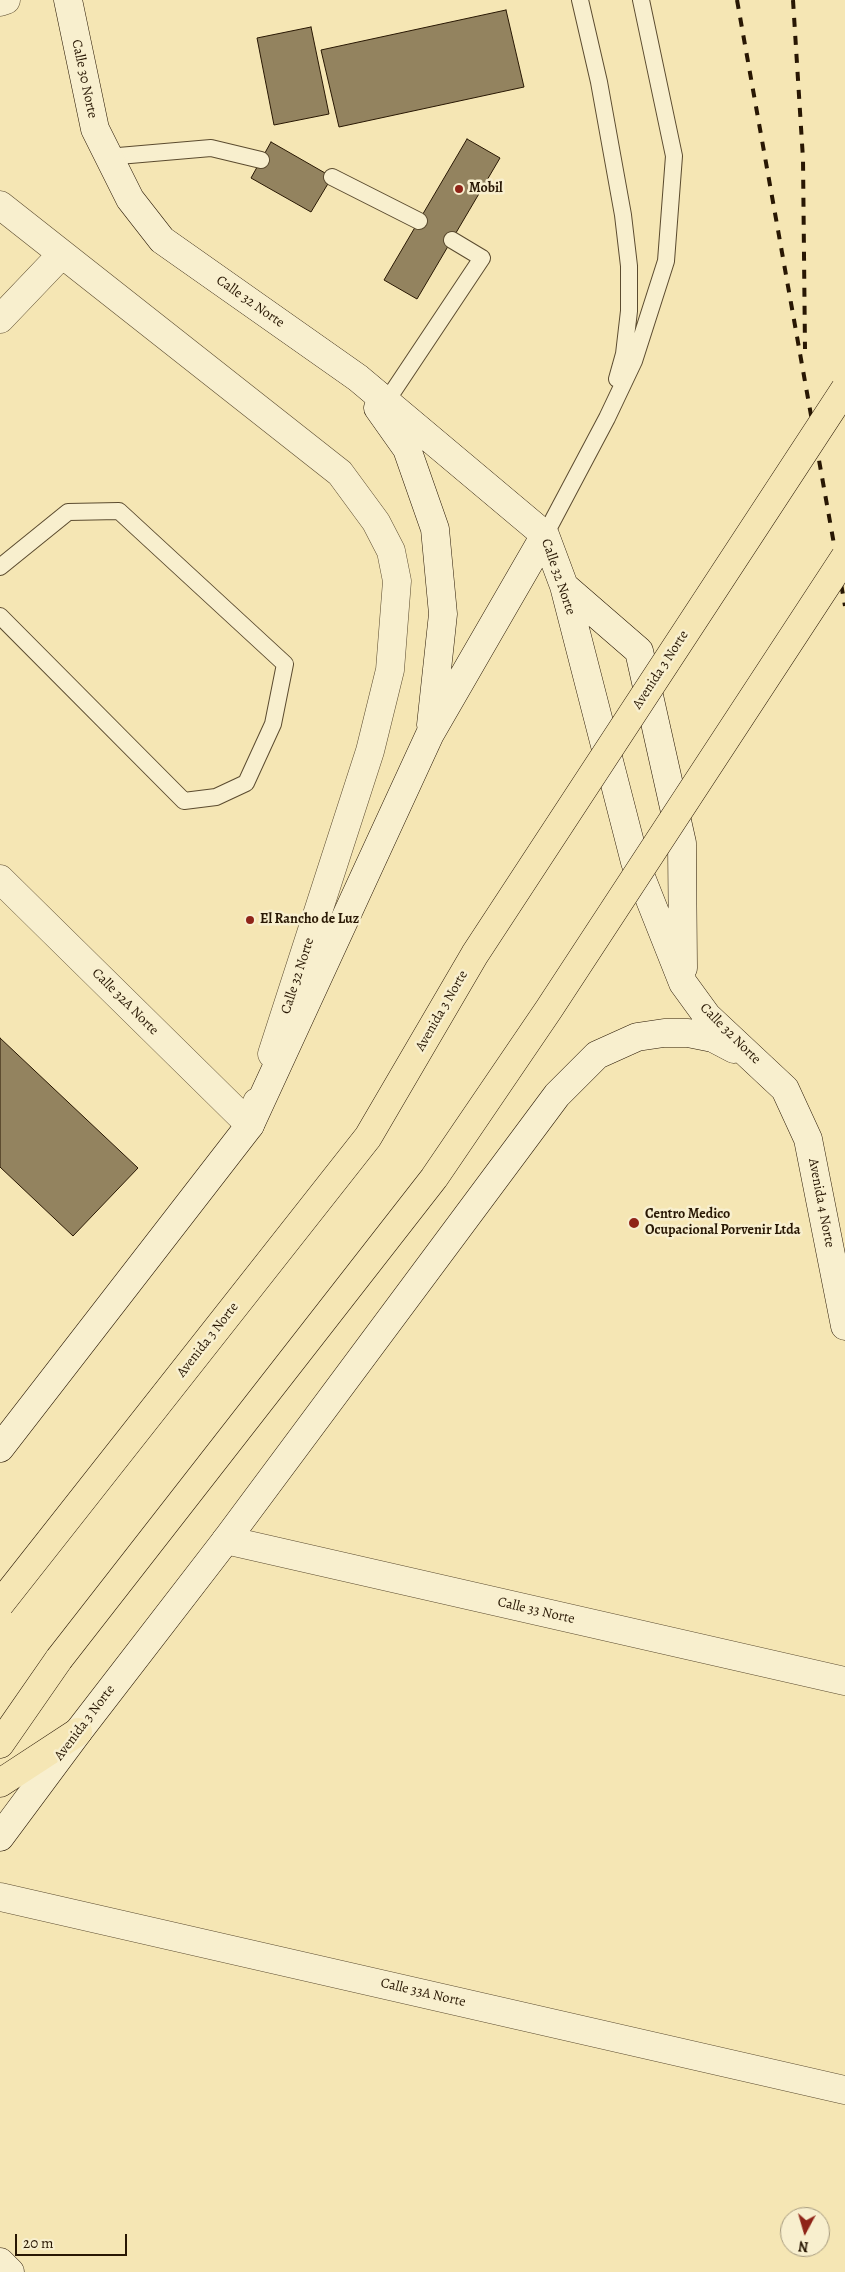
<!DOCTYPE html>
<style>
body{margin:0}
#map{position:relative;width:845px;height:2272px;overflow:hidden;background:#f5e6b4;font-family:Alegreya,serif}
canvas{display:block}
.north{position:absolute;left:780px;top:2207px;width:50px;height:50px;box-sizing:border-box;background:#f8efce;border:1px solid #a5997d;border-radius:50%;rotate:186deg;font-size:14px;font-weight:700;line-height:20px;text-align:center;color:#281703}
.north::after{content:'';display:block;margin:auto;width:18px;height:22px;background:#8f2418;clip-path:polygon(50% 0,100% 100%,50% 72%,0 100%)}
.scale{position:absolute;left:15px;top:2234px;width:112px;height:22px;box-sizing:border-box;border:2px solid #281703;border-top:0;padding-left:6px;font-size:15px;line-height:18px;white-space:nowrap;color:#281703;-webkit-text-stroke:4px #f8efce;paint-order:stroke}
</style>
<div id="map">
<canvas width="845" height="2272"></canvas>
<div class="north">N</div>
<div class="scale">20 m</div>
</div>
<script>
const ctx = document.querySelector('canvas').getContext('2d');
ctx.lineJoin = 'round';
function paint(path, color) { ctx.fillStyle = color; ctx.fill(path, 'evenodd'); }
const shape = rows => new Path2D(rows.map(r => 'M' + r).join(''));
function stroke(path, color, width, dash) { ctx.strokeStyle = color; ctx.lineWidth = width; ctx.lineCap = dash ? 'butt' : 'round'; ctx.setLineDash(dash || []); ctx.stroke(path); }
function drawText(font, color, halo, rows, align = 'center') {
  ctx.font = font + ' Alegreya,serif'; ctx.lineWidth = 5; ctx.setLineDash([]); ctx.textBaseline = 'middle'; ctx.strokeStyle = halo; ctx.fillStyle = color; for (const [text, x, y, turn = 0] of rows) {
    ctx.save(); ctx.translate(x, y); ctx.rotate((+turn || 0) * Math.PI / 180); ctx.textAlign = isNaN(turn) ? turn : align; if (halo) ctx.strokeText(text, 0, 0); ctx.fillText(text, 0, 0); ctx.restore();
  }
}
const building = shape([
 [506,10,524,87,339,127,321,50,506,10],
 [311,27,329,114,274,125,257,38,311,27],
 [467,139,500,158,417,299,384,280,467,139],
 [271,142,332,177,311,212,251,178,271,142],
 [0,1038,138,1168,73,1236,0,1167,0,1038]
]);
const lane = shape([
 [580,0,599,82,623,215,629,266,629,311,624,354,617,379],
 [107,157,211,148,261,160],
 [332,177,419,221],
 [386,402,482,258,452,240],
 [545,535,607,418,634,361,666,261,674,156,641,0],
 [0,567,68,512,119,511,285,664,273,724,246,783,216,797,184,801,0,616]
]);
const street = shape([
 [0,2,6,0],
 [0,205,340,473,376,522,391,551,397,581,390,670,370,751,272,1054],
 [0,319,62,254],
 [0,879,250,1125,257,1102],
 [226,1540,845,1681],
 [0,1897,845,2090]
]);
const secondary = shape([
 [68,0,95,129,130,199,162,240,358,378,545,535,564,586,635,862,683,983,707,1016,785,1089,808,1139,845,1326],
 [378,408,407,449,435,529,443,614,431,725],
 [564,586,639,651,682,843,683,968],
 [0,1448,250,1125,430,734,545,535],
 [0,1837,78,1732,226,1540,557,1095,597,1055,637,1037,664,1033,688,1033,713,1038,734,1049],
 [0,2262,10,2272]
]);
const primary = shape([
 [0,1744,59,1659],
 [0,1783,78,1732]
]);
const rail = shape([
 [737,0,845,606],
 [793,0,803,159,805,349]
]);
const primaryBridge = shape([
 [0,1604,368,1137,475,954,845,389],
 [59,1659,434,1178,549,1009,845,557]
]);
const markers = [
 [459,189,5,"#8f2418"],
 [250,920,5,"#8f2418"],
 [634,1223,6,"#8f2418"]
];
const streetNames = [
 ["Calle 30 Norte",84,79,78],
 ["Calle 32 Norte",250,302,35],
 ["Calle 32 Norte",558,577,71],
 ["Avenida 3 Norte",661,670,-57],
 ["Calle 32 Norte",298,976,-72],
 ["Calle 32A Norte",125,1002,45],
 ["Avenida 3 Norte",442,1011,-60],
 ["Calle 32 Norte",730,1034,45],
 ["Avenida 4 Norte",821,1203,79],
 ["Avenida 3 Norte",208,1340,-52],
 ["Calle 33 Norte",536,1611,13],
 ["Avenida 3 Norte",85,1723,-53],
 ["Calle 33A Norte",423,1993,13]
];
const poiNames = [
 ["Mobil",469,189],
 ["El Rancho de Luz",260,920],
 ["Centro Medico",645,1215],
 ["Ocupacional Porvenir Ltda",645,1231]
];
paint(building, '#93835f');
stroke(building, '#281703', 1);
stroke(lane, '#5b4b2f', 18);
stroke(street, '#5b4b2f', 29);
stroke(secondary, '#281703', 29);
stroke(primary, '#281703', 29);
stroke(lane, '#f8efce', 16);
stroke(street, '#f8efce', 28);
stroke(secondary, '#f8efce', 28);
stroke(primary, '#f5e6b4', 28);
stroke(rail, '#281703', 4, [9, 9]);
stroke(primaryBridge, '#281703', 29, []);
stroke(primaryBridge, '#f5e6b4', 28);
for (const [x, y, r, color] of markers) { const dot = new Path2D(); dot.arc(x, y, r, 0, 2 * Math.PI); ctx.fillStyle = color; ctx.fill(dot); stroke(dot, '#f8efce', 2); }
drawText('14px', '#281703', '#f8efce', streetNames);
drawText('bold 14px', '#281703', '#f8efce', poiNames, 'left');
</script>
